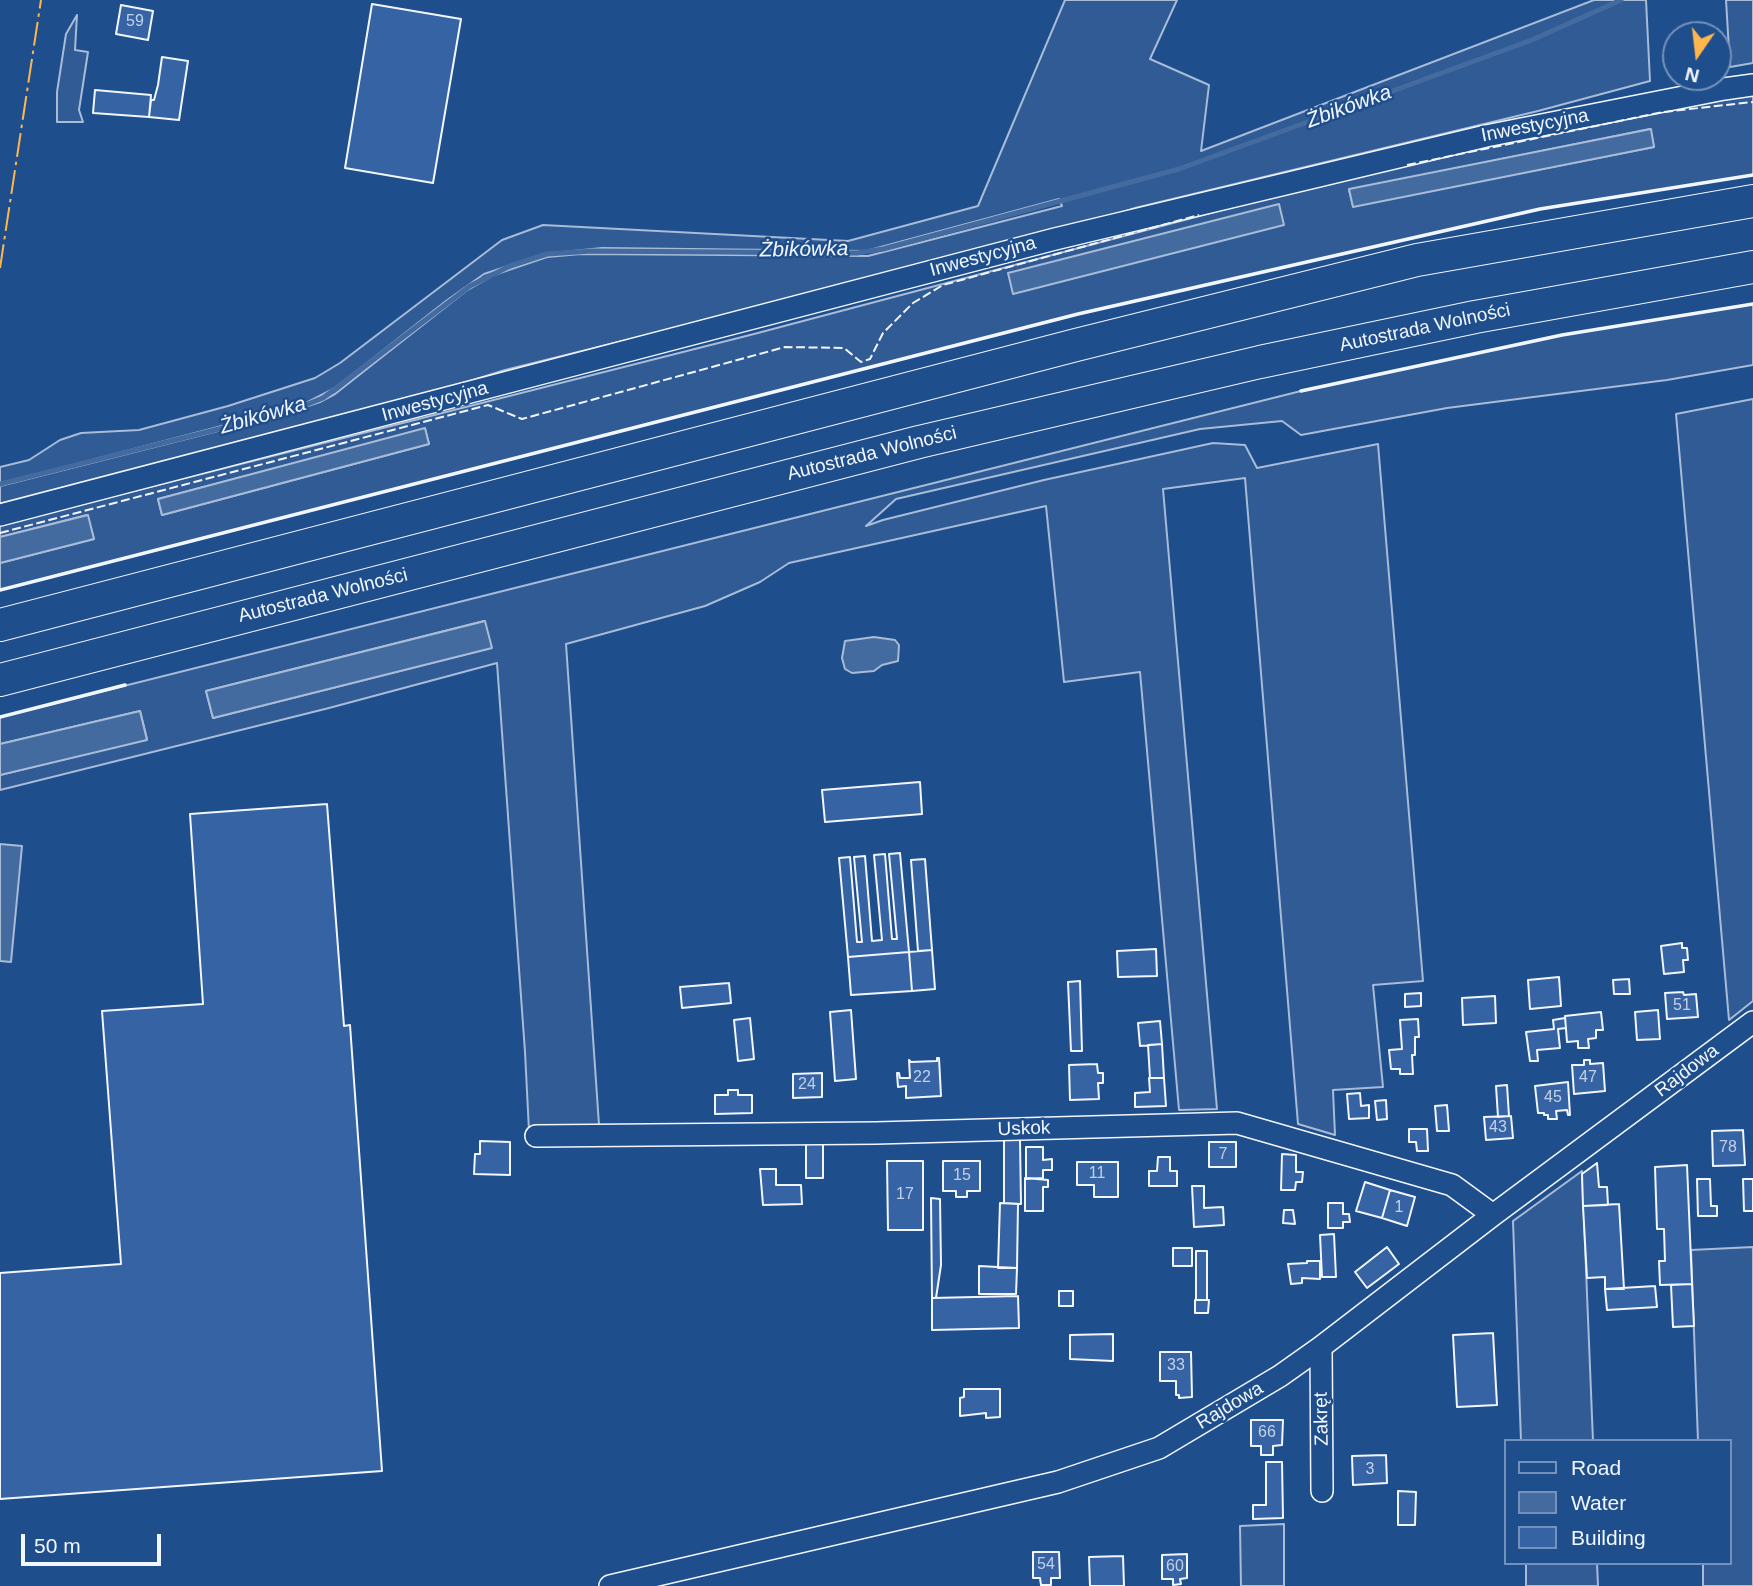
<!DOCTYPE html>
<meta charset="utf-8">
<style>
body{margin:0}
#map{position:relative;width:1753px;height:1586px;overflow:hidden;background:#1f4e8c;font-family:Arial,sans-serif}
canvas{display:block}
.legend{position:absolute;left:1504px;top:1439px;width:228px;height:126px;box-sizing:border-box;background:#1f4e8c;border:2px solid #7391ba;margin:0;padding:9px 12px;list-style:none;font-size:21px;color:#f2f6ff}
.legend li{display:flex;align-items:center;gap:14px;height:35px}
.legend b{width:35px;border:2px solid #7391ba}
.north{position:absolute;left:1662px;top:21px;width:70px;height:70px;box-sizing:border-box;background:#1f4e8c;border:2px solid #7391ba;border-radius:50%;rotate:194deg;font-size:19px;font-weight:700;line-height:28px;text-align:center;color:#f2f6ff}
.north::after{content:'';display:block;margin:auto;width:24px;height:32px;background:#ffb74d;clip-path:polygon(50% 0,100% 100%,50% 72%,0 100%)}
.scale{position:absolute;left:21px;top:1534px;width:140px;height:32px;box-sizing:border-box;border:4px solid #f2f6ff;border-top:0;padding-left:9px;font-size:21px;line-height:24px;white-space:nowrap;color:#f2f6ff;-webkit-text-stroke:5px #1f4e8c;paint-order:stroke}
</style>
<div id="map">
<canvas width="1753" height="1586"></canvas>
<ul class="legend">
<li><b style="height:9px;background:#1f4e8c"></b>Road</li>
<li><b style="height:19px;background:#446ba0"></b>Water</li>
<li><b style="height:19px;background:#3563a3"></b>Building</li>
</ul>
<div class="north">N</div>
<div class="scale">50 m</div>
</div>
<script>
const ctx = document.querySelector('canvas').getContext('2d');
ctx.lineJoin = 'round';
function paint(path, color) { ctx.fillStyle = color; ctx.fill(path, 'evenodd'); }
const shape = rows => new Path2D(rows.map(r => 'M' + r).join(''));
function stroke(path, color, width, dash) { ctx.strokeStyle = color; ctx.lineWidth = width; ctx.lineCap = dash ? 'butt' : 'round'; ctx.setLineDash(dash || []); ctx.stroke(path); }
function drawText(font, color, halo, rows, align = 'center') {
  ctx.font = font + ' Arial,sans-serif'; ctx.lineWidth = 5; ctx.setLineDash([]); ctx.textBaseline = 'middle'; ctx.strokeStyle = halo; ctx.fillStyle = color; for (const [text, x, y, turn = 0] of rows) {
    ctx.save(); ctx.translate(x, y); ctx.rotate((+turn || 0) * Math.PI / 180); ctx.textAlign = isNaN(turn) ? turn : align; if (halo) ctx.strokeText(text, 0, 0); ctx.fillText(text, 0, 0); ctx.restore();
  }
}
const built = shape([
 [1065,0,1177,0,1150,59,1209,85,1201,151,1594,0,1646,0,1650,81,1538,111,1135,208,1056,234,505,370,425,395,0,505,0,486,281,415,320,402,335,394,466,291,494,275,547,257,581,254,868,256,1062,206,1059,199,866,251,602,248,544,254,484,274,446,301,335,388,302,405,0,484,0,467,29,460,60,440,81,433,139,430,228,406,315,378,340,363,502,240,543,225,848,241,978,206,1065,0],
 [1726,0,1753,0,1753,63,1730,67,1726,0],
 [77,15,75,50,88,52,79,110,83,122,57,122,57,92,66,34,77,15],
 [1753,95,1753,175,1540,209,1078,314,0,590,0,563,94,539,87,515,0,537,0,525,754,334,1396,164,1658,107,1753,95],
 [1650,129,1654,147,1353,206,1349,190,1650,129],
 [425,429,429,444,162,515,158,499,425,429],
 [1753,304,1753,365,1667,380,1447,408,1301,435,1282,421,1200,429,896,499,866,526,883,520,1044,480,1213,443,1245,445,1257,468,1378,444,1423,981,1373,985,1383,1087,1333,1090,1335,1135,1298,1124,1245,478,1163,489,1217,1109,1179,1110,1140,672,1064,682,1046,506,789,563,760,582,705,606,566,644,599,1125,529,1131,525,1052,497,663,329,708,0,790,0,775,147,739,140,711,0,744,0,717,1301,391,1562,335,1753,304],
 [484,621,491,648,213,718,206,691,484,621],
 [1753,399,1753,1001,1729,1020,1676,414,1753,399],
 [1582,1171,1593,1441,1521,1441,1513,1221,1582,1171],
 [1753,1247,1753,1586,1703,1586,1703,1563,1730,1563,1730,1441,1698,1441,1691,1250,1753,1247],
 [1284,1524,1284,1586,1241,1586,1240,1526,1284,1524],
 [1526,1563,1597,1563,1598,1586,1526,1586,1526,1563]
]);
const water = shape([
 [1651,129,1654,147,1353,207,1349,189,1651,129],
 [1279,204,1284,225,1013,294,1008,273,1279,204],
 [425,428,429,444,162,515,158,499,425,428],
 [88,515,94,539,0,563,0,537,88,515],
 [485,621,492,648,213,718,206,691,485,621],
 [874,637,895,640,899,645,898,661,882,665,874,671,852,673,845,669,842,658,845,641,874,637],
 [140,711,147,740,0,775,0,744,140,711],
 [0,844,22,846,11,962,0,961,0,844]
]);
const stream = shape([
 [0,484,290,411,323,398,470,286,510,266,547,254,592,251,857,253,883,249,1179,169,1532,40,1621,0]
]);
const building = shape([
 [372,4,461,19,433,183,345,168,372,4],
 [121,5,153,11,148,40,116,34,121,5],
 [162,57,188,61,179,120,149,117,151,100,154,100,158,85,162,57],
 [95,90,151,95,149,117,93,113,95,90],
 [920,782,922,814,825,822,822,790,920,782],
 [327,804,344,1026,350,1025,382,1471,0,1499,0,1273,121,1264,102,1011,203,1004,190,814,327,804],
 [900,853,909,952,848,957,839,858,850,857,857,942,862,942,854,857,865,856,872,941,882,940,874,855,885,854,892,939,897,939,889,854,900,853],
 [925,859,932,950,918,951,911,860,925,859],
 [1682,943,1682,948,1687,948,1688,960,1683,960,1684,972,1664,974,1661,946,1682,943],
 [1156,949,1157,976,1118,977,1117,951,1156,949],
 [932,950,935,989,912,991,909,952,932,950],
 [909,952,912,991,851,995,848,957,909,952],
 [1559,977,1561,1006,1530,1009,1528,980,1559,977],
 [1629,979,1630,994,1614,994,1613,980,1629,979],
 [1080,981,1082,1051,1071,1051,1068,982,1080,981],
 [729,983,731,1003,682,1008,680,987,729,983],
 [1683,992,1684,995,1696,994,1698,1017,1667,1019,1665,993,1683,992],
 [1421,993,1421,1006,1405,1007,1405,994,1421,993],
 [1495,996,1496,1023,1463,1025,1462,998,1495,996],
 [851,1010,856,1079,835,1081,830,1012,851,1010],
 [1658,1010,1660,1039,1637,1040,1635,1012,1658,1010],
 [1601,1012,1603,1030,1596,1030,1596,1038,1588,1039,1589,1048,1578,1048,1578,1041,1567,1042,1565,1016,1601,1012],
 [750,1018,754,1059,738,1061,734,1020,750,1018],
 [1565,1018,1566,1028,1558,1029,1560,1048,1537,1050,1538,1061,1530,1061,1526,1032,1554,1029,1553,1020,1565,1018],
 [1418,1019,1419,1037,1415,1037,1415,1055,1412,1055,1413,1074,1400,1074,1400,1069,1391,1069,1389,1050,1402,1049,1400,1020,1418,1019],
 [1160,1021,1162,1044,1140,1046,1138,1023,1160,1021],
 [1162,1044,1164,1078,1150,1078,1148,1045,1162,1044],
 [937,1058,939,1058,941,1096,906,1098,906,1086,898,1087,897,1073,899,1073,900,1078,910,1078,909,1060,911,1062,937,1061,937,1058],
 [1584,1060,1590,1060,1590,1064,1603,1063,1605,1091,1574,1094,1572,1065,1584,1065,1584,1060],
 [1097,1064,1098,1073,1103,1073,1103,1083,1098,1083,1099,1099,1070,1100,1069,1065,1097,1064],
 [822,1073,822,1097,793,1098,793,1074,822,1073],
 [1149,1078,1164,1078,1166,1106,1135,1107,1135,1093,1150,1092,1149,1078],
 [1568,1082,1570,1115,1568,1115,1567,1110,1556,1111,1557,1119,1548,1119,1548,1115,1544,1115,1544,1113,1538,1113,1535,1086,1568,1082],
 [1507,1085,1509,1116,1498,1117,1496,1086,1507,1085],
 [728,1090,738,1090,738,1095,752,1095,752,1113,715,1114,715,1095,728,1095,728,1090],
 [1360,1093,1361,1106,1369,1105,1369,1118,1349,1119,1347,1094,1360,1093],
 [1386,1100,1387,1119,1377,1120,1375,1101,1386,1100],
 [1447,1105,1449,1131,1437,1131,1435,1106,1447,1105],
 [1511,1116,1513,1138,1486,1140,1484,1117,1511,1116],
 [1409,1129,1427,1129,1428,1151,1417,1151,1416,1142,1409,1142,1409,1129],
 [1743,1130,1745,1165,1713,1166,1712,1131,1743,1130],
 [1004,1140,1020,1140,1021,1204,1004,1203,1004,1140],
 [480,1141,510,1142,510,1175,474,1174,475,1154,480,1154,480,1141],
 [1209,1142,1236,1142,1236,1167,1209,1167,1209,1142],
 [806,1143,823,1143,823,1178,806,1178,806,1143],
 [1026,1147,1043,1147,1043,1160,1052,1159,1052,1170,1043,1170,1043,1178,1026,1179,1026,1147],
 [1282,1154,1296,1155,1296,1172,1303,1172,1302,1182,1296,1182,1295,1190,1281,1190,1282,1154],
 [1158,1157,1170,1157,1170,1171,1177,1171,1177,1186,1149,1186,1149,1171,1157,1171,1158,1157],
 [887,1161,923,1161,923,1230,888,1230,887,1161],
 [943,1161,980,1161,980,1191,967,1191,967,1197,956,1197,956,1191,943,1191,943,1161],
 [1077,1162,1118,1162,1118,1197,1094,1197,1094,1185,1077,1185,1077,1162],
 [1597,1163,1599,1187,1607,1187,1608,1205,1583,1206,1582,1174,1597,1163],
 [1687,1165,1692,1284,1660,1285,1659,1261,1665,1261,1664,1229,1657,1229,1655,1167,1687,1165],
 [760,1169,776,1169,776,1185,801,1185,802,1204,763,1205,760,1169],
 [1025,1178,1048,1180,1048,1187,1043,1187,1043,1211,1025,1211,1025,1178],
 [1697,1179,1710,1179,1711,1206,1717,1206,1717,1216,1698,1216,1697,1179],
 [1743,1179,1753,1179,1753,1211,1744,1211,1743,1179],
 [1365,1182,1390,1190,1382,1218,1356,1211,1365,1182],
 [1192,1186,1204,1186,1204,1208,1223,1207,1224,1225,1194,1227,1192,1186],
 [1390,1190,1415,1197,1407,1226,1382,1218,1390,1190],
 [931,1198,940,1199,941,1265,936,1298,932,1298,931,1198],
 [1000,1203,1018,1204,1017,1268,998,1268,1000,1203],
 [1328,1203,1343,1203,1343,1214,1349,1214,1350,1222,1343,1222,1343,1228,1328,1228,1328,1203],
 [1619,1204,1624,1289,1605,1289,1605,1277,1587,1278,1583,1206,1619,1204],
 [1284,1210,1293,1210,1295,1224,1283,1223,1284,1210],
 [1334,1234,1336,1277,1322,1277,1320,1235,1334,1234],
 [1387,1247,1399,1264,1367,1288,1355,1272,1387,1247],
 [1173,1248,1192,1248,1192,1266,1173,1266,1173,1248],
 [1196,1251,1207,1251,1207,1300,1196,1300,1196,1251],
 [1307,1261,1320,1261,1320,1279,1302,1278,1302,1283,1291,1284,1288,1264,1307,1263,1307,1261],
 [979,1266,1017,1268,1016,1294,979,1294,979,1266],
 [1692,1284,1694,1326,1673,1327,1671,1285,1692,1284],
 [1655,1286,1657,1307,1607,1310,1605,1289,1655,1286],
 [1059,1291,1073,1291,1073,1306,1059,1306,1059,1291],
 [1018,1296,1019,1328,932,1330,932,1298,1018,1296],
 [1195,1300,1209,1300,1208,1313,1195,1313,1195,1300],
 [1493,1333,1497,1405,1457,1407,1453,1335,1493,1333],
 [1113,1334,1113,1361,1070,1359,1070,1335,1113,1334],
 [1160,1352,1191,1352,1192,1397,1179,1398,1179,1395,1176,1395,1176,1381,1160,1381,1160,1352],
 [964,1389,1000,1389,1000,1417,986,1418,986,1413,960,1416,960,1398,964,1397,964,1389],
 [1251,1420,1283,1420,1282,1445,1273,1446,1273,1455,1261,1455,1261,1446,1251,1446,1251,1420],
 [1386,1455,1387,1483,1353,1485,1352,1456,1386,1455],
 [1266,1462,1282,1462,1283,1518,1253,1519,1253,1505,1266,1505,1266,1462],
 [1398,1491,1416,1492,1415,1525,1398,1525,1398,1491],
 [1033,1552,1059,1552,1060,1578,1051,1578,1051,1585,1041,1585,1040,1578,1033,1578,1033,1552],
 [1187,1554,1187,1578,1180,1579,1181,1584,1173,1585,1173,1579,1162,1579,1162,1555,1187,1554],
 [1123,1556,1124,1586,1090,1586,1089,1557,1123,1556]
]);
const minor = shape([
 [0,515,1055,239,1486,136,1724,89,1753,85],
 [536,1136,876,1133,1237,1123,1452,1185,1493,1215],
 [1321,1347,1322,1491],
 [610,1586,1058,1482,1159,1448,1280,1376,1321,1347,1493,1215,1753,1022]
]);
const highway = shape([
 [0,625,1076,345,1417,260,1753,201],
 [0,680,919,442,1260,362,1475,317,1753,267]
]);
const fence = shape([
 [1407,165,1663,112,1753,102],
 [0,533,488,405,522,419,785,347,844,348,861,362,870,359,883,333,913,303,943,285,1199,215]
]);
const wall = shape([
 [1301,391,1562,335,1753,304],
 [0,590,1078,314,1540,209,1753,175],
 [0,717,125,685]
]);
const power = shape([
 [0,268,41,0]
]);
const numberNames = [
 ["59",135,22],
 ["51",1682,1006],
 ["22",922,1078],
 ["47",1588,1078],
 ["24",807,1085],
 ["45",1553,1098],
 ["43",1498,1128],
 ["78",1728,1148],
 ["7",1223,1155],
 ["11",1097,1174],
 ["15",962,1176],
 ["17",905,1195],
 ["1",1399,1208],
 ["33",1176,1366],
 ["66",1267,1433],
 ["3",1370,1470],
 ["54",1046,1565],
 ["60",1175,1567]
];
const streetNames = [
 ["Inwestycyjna",1535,126,-11],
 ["Inwestycyjna",983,257,-15],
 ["Autostrada Wolności",1425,328,-12],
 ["Inwestycyjna",435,402,-15],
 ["Autostrada Wolności",872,454,-14],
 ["Autostrada Wolności",323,596,-14],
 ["Rajdowa",1687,1071,-37],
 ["Uskok",1024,1129,-2],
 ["Rajdowa",1230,1406,-31],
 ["Zakręt",1322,1419,-91]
];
const waterNames = [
 ["Żbikówka",1349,107,-20],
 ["Żbikówka",804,250,-1],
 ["Żbikówka",263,416,-16]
];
paint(built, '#305b95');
stroke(built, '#a8bbd7', 2);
paint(water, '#446ba0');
stroke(water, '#a8bbd7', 2);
stroke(stream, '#446ba0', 5);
paint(building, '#3563a3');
stroke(building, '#f2f6ff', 2);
stroke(minor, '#f2f6ff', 24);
stroke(highway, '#f2f6ff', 34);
stroke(minor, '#1f4e8c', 21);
stroke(highway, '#1f4e8c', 32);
stroke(fence, '#f2f6ff', 2, [9, 3.5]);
stroke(wall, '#f2f6ff', 3.5);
stroke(power, '#ffb74d', 2, [24, 5, 3.5, 5]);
drawText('16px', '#c3d1e8', null, numberNames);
drawText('19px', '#f2f6ff', '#1f4e8c', streetNames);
drawText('italic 21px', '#f2f6ff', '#1f4e8c', waterNames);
</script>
